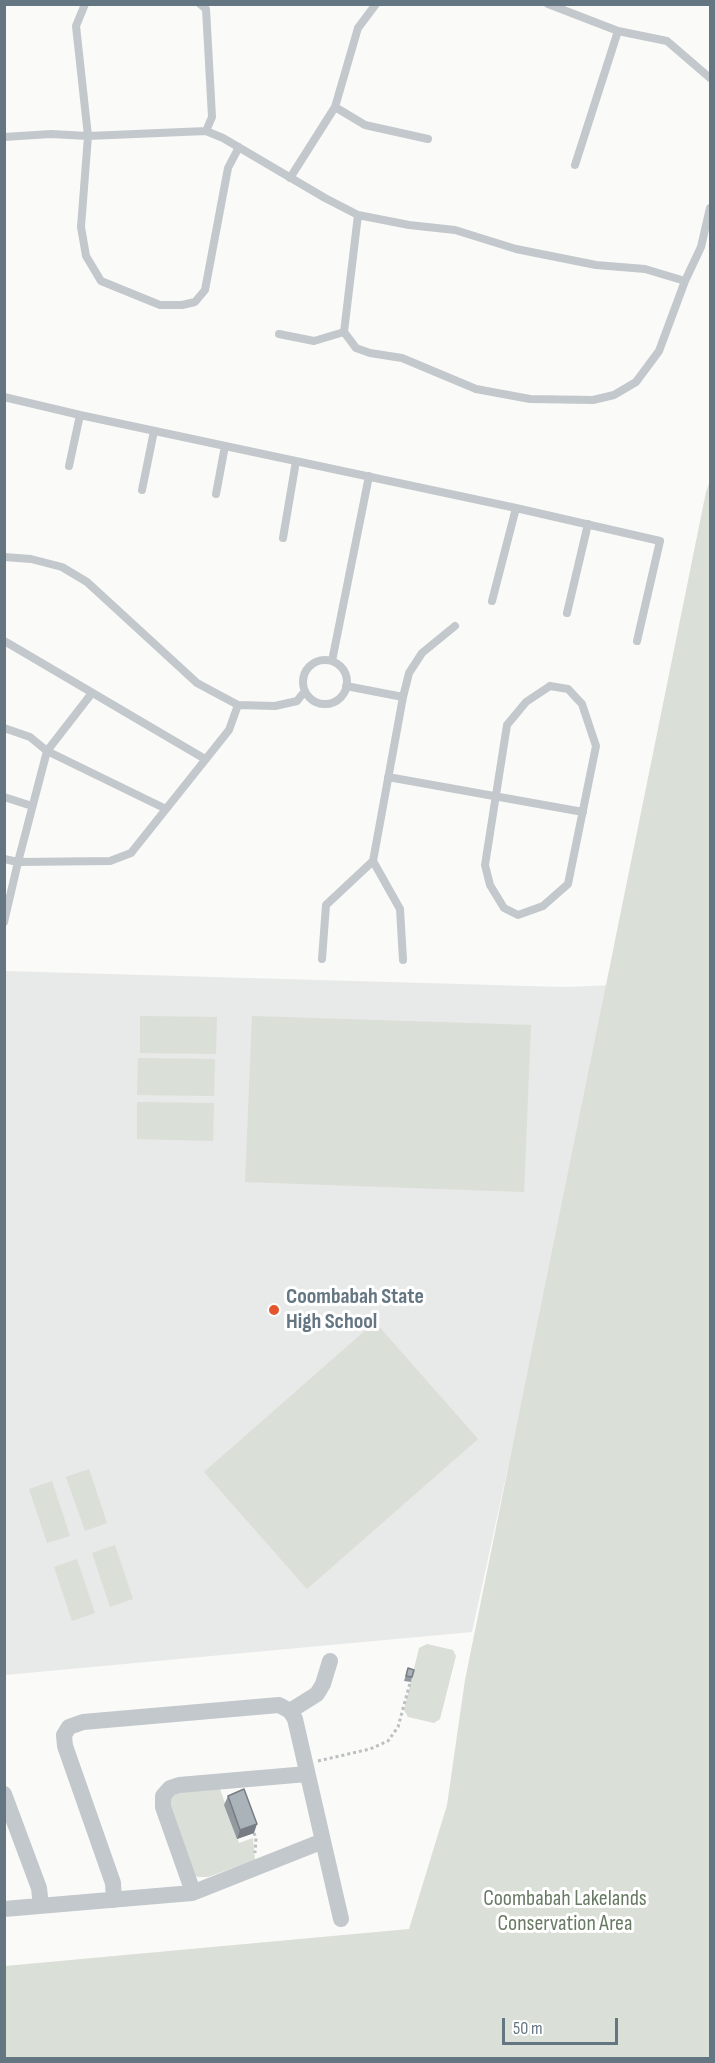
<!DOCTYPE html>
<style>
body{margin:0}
#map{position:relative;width:715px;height:2063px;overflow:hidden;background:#fafaf8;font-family:"Sofia Sans Condensed",sans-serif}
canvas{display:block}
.frame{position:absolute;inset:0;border:6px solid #657683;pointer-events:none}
.scale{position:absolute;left:502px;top:2018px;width:116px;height:27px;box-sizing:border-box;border:3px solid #657683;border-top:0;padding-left:8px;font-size:18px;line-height:21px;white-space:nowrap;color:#657683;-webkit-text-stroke:4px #fff;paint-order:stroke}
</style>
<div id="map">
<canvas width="715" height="2063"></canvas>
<div class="frame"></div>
<div class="scale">50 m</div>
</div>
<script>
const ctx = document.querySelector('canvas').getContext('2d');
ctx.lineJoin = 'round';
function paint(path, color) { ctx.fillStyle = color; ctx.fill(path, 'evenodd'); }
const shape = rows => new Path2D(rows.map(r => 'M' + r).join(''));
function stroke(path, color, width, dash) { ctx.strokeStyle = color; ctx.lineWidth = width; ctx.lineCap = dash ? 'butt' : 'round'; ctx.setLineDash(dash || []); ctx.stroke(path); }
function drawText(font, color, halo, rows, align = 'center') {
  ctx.font = font + ' "Sofia Sans Condensed",sans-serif'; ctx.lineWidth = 6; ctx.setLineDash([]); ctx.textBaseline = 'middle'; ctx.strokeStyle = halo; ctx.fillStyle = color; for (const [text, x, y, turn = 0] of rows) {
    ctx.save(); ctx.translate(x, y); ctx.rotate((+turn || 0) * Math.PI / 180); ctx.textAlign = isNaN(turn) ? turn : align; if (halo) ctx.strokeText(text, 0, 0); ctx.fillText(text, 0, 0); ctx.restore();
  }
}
const built = shape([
 [5,971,564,987,613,985,472,1632,5,1675]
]);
const green = shape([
 [710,481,710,2058,5,2058,5,1966,409,1929,447,1805,465,1680,706,492],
 [140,1016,217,1017,216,1054,140,1053],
 [252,1016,531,1025,524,1192,245,1182],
 [138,1058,215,1059,214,1096,137,1095],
 [137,1102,214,1103,213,1141,137,1139],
 [375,1322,478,1439,307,1589,204,1472],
 [89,1469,107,1523,85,1531,66,1477],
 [52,1481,70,1536,47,1543,29,1489],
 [115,1545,133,1599,110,1607,92,1553],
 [77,1559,95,1613,72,1621,54,1567],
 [427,1644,453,1650,456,1656,440,1719,434,1723,408,1717,404,1710,419,1648],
 [219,1786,239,1843,253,1838,255,1860,208,1877,199,1877,195,1876,167,1802,171,1794]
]);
const path = shape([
 [318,1761,370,1749,388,1741,398,1727,410,1683],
 [254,1833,256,1838,255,1853]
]);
const service = shape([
 [85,4,76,26,88,136,81,227,86,256,101,281,160,305,182,305,195,302,205,290,228,168,239,147],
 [200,4,206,9,212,117,206,131],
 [548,4,618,31,667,41,710,78],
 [335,107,365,125,428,139],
 [4,137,51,134,88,136,206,131,223,138,325,198,358,215,409,225,455,230,516,249,596,265,645,269,685,281],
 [575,165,618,31],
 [290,178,335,107,358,28,376,4],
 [358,215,344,332,356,348,370,353,402,358,476,389,530,399,593,400,614,395,636,382,659,351,685,281,701,247,710,208],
 [279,334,314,341,344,332],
 [4,397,80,415,516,508,660,541,637,641],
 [69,466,80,415],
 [142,490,154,431],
 [216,494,225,446],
 [283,538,296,461],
 [4,557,31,559,62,567,87,582,197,683,238,705,275,706,297,701,305,691],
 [492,601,516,508],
 [567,613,588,524],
 [6,642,205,759],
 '303 682a22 22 0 1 1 44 0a22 22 0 1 1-44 0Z',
 [332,661,369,476],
 [346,686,403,697],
 [550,686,568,689,582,704,596,746,568,884,543,906,518,915,504,908,490,885,485,865,507,725,526,702,550,686],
 [4,728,30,737,47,751,166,809],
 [388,777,583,812],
 [4,797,32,806],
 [4,859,18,862,110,861,131,853,229,730,238,705],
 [373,861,400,909,403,960],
 [4,922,18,862,47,751,92,693],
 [322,959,326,905,373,861,403,697,409,673,422,653,455,626]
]);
const minor = shape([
 [4,1794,39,1888,41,1906],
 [323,1841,341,1919],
 [193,1892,163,1807,163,1796,170,1788,179,1785,307,1774],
 [114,1900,113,1883,65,1746,64,1735,69,1727,83,1722,279,1705,290,1711],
 [4,1909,192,1893,323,1841,295,1719,290,1711,317,1694,323,1684,330,1661]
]);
const wall = shape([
 [408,1668,412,1677,411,1682,404,1681],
 [228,1796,254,1833,237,1839,224,1805]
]);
const shadedWall = shape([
 [257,1824,254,1833,237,1839,240,1830]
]);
const building = shape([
 [408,1668,414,1670,412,1677,406,1676,408,1668],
 [244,1789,257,1824,240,1830,228,1796,244,1789]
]);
const markers = [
 [274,1310,6,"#e4572e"]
];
const poiNames = [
 ["Coombabah State",286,1297],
 ["High School",286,1322]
];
const parkNames = [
 ["Coombabah Lakelands",565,1899],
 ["Conservation Area",565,1924]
];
paint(built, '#e8e9e9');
paint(green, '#dadfd7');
stroke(path, '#bbbfc2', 3, [3, 3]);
stroke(service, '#c3c8cc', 8);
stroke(minor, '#c3c8cc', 16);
paint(wall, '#929a9f');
paint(shadedWall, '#777d82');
paint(building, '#aab3b9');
stroke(building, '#777d82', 1.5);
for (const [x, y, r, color] of markers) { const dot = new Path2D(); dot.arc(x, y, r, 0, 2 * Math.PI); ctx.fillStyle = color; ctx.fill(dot); stroke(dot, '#fff', 2); }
drawText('bold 22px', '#657683', '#fff', poiNames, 'left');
drawText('22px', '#687a64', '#fff', parkNames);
</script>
